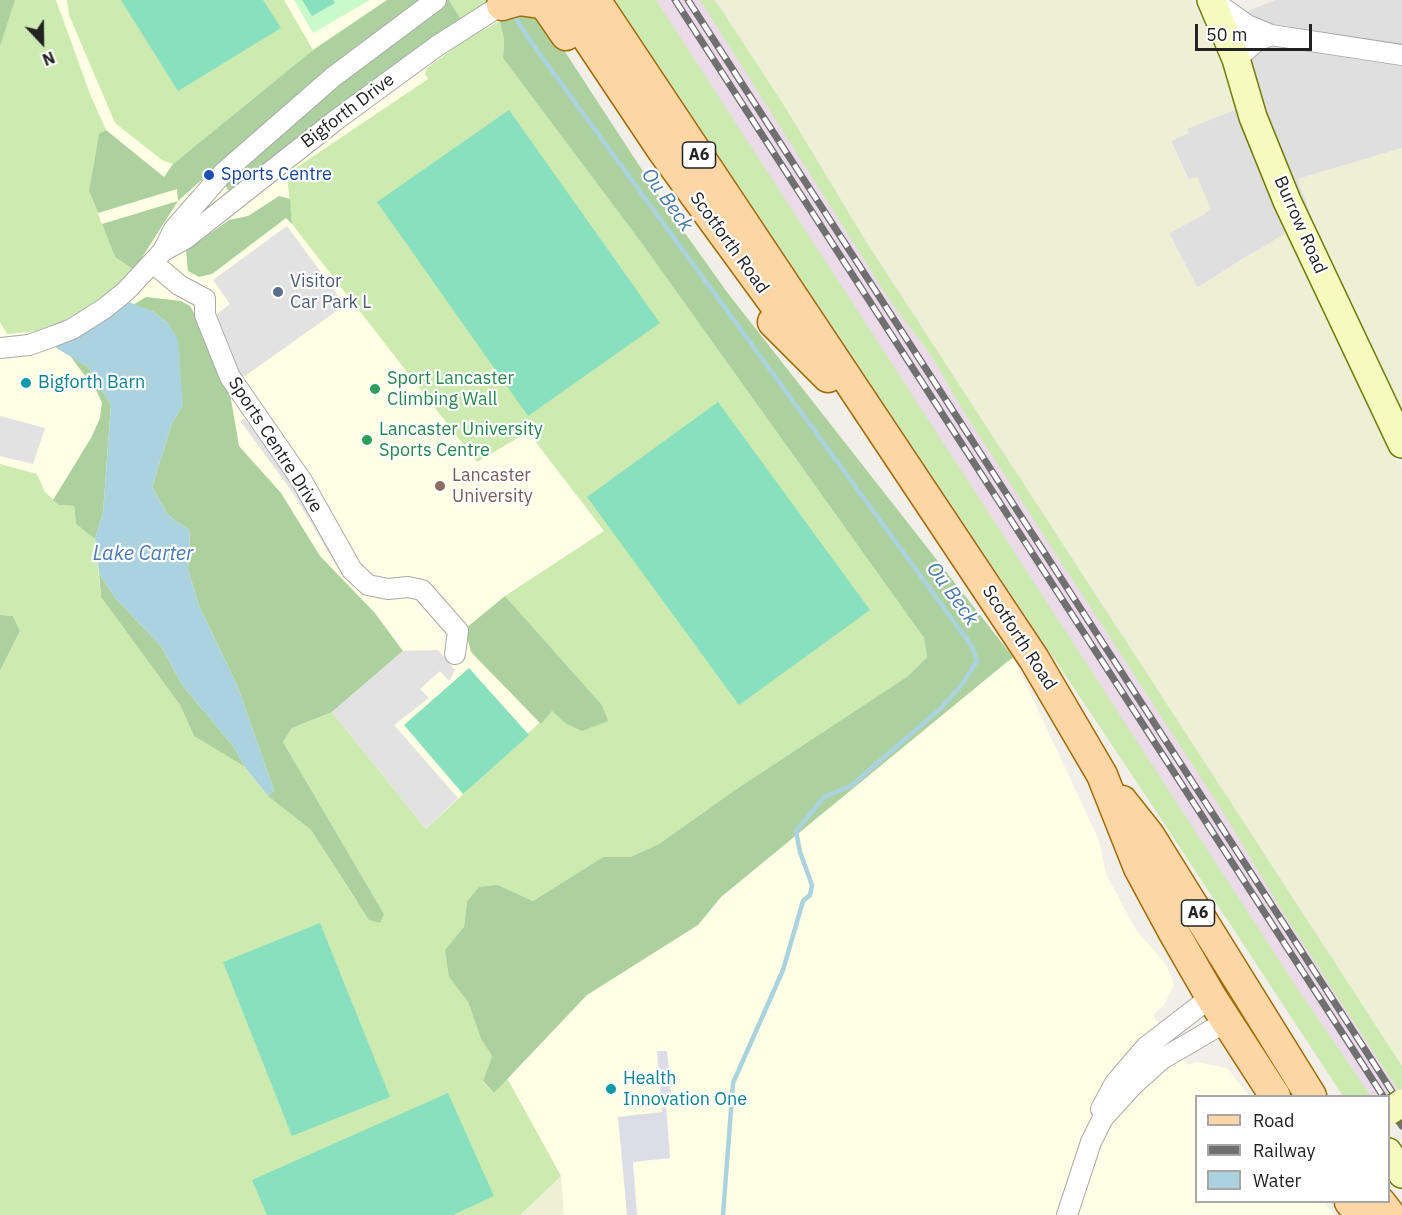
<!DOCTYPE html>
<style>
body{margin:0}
#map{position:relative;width:1402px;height:1215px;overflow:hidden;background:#f2efe9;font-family:"IBM Plex Sans",sans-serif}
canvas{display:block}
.legend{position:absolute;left:1195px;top:1095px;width:195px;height:108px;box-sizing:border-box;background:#fff;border:2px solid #a7a7a7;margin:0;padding:8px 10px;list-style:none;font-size:18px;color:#222}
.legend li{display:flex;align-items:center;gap:12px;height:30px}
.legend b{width:30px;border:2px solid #a7a7a7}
.north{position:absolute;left:12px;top:12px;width:60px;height:60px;-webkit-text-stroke:4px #fff;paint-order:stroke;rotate:158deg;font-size:16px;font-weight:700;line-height:24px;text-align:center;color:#222}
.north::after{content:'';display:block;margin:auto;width:21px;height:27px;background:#222;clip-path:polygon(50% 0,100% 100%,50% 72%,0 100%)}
.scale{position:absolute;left:1195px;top:24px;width:117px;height:27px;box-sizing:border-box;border:3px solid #222;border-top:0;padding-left:8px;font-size:18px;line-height:21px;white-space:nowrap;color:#222;-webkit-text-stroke:4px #fff;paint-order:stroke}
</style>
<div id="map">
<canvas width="1402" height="1215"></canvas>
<ul class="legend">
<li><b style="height:8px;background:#fcd6a4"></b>Road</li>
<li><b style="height:8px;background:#707070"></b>Railway</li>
<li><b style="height:16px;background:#aad3df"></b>Water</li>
</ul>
<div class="north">N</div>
<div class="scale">50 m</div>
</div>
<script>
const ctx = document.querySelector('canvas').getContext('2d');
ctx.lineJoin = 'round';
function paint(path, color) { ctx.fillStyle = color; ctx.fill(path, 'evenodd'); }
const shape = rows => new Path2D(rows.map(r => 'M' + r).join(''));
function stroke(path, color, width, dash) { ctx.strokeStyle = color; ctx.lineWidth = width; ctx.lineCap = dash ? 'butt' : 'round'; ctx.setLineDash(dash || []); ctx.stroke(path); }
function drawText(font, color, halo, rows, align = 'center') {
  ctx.font = font + ' "IBM Plex Sans",sans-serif'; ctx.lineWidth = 4.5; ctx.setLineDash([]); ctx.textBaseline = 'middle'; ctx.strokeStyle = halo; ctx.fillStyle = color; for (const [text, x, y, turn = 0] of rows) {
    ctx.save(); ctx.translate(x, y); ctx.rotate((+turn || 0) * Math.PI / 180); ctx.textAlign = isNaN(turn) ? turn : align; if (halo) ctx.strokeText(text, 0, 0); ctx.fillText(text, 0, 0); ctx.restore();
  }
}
const residential = shape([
 [1276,0,1402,0,1402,148,1298,179,1314,225,1250,254,1197,288,1169,233,1205,214,1171,141,1188,133,1187,129,1228,76,1207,27]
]);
const industrial = shape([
 [615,0,715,0,1402,1066,1402,1088,1387,1096,1343,1096,1158,814]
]);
const education = shape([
 [0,0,530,0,665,205,727,292,1013,657,1099,840,1106,874,1136,930,1165,963,1171,976,1174,985,1164,1005,1153,1015,1188,1065,1196,1062,1227,1068,1249,1096,1196,1096,1196,1202,1324,1202,1334,1215,0,1215]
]);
const farmland = shape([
 [715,0,1192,0,1228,76,1240,108,1187,129,1189,133,1171,141,1187,180,1197,177,1211,209,1169,234,1198,288,1290,230,1374,420,1402,471,1402,1066,865,240,785,107],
 [1402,148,1402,429,1307,228,1314,225,1298,179],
 [561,1176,564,1215,520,1215,553,1182]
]);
const grass = shape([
 [0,0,56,0,90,94,106,130,99,135,89,191,115,257,134,270,106,295,62,322,38,331,7,334,0,322],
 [67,0,284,0,313,50,173,164,162,160,115,123,69,15],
 [449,0,493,0,462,21],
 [615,0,656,0,1299,991,1371,1096,1343,1096,1158,814],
 [700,0,715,0,785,107,865,240,1402,1066,1402,1093,1400,1093,1284,914,1221,809,962,409,931,355,892,304],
 [500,21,504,39,503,58,643,245,924,638,927,657,908,676,735,790,659,844,630,857,603,857,533,901,498,885,467,902,464,927,449,977,468,1002,481,1039,492,1056,483,1082,494,1093,507,1078,561,1176,520,1215,0,1215,0,671,20,631,13,616,0,615,0,464,37,474,45,492,59,505,74,506,76,524,95,539,101,597,180,705,194,736,245,767,268,796,311,830,357,902,384,914,283,742,292,728,332,712,426,829,552,711,565,723,602,705,505,596,604,531,528,432,477,462,292,224,287,174,428,79,425,74,427,68,466,39]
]);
const forest = shape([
 [0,0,15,0,0,46],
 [387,0,419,0,325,70,178,201,134,270,115,257,102,224,178,201,177,189,98,213,89,191,99,134,106,130,164,177,173,164,313,50],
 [446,0,449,0,462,21,235,190,228,190,224,183,339,82],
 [518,14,537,18,556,38,665,205,727,292,1013,657,721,897,698,925,587,995,494,1093,483,1081,492,1056,481,1039,468,1002,449,977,445,950,464,927,467,902,479,887,498,885,533,901,603,857,630,857,659,844,735,790,908,676,927,657,924,638,643,245,503,58,504,39,500,21],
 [279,196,290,199,292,224,286,218,212,274,199,277,188,271,186,251,229,220,248,216],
 [146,297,181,301,190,306,208,337,229,388,239,446,281,493,320,556,374,612,403,651,332,712,292,728,283,742,384,914,380,923,369,920,311,830,268,796,274,790,237,685,199,606,188,569,190,531,168,515,152,487,172,423,183,405,168,323,154,312,133,305],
 [68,353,88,367,111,405,103,513,95,539,76,524,74,506,59,505,53,500,91,438,100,418,102,403,97,392],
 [99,573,116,599,161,646,183,686,233,746,245,767,194,736,180,705,101,597],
 [505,596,602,705,608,721,582,731,565,723,552,711,541,724,471,652,465,629],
 [0,615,13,616,20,631,0,671]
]);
const park = shape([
 [294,0,370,0,313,33]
]);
const pitch = shape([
 [121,0,263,0,281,28,178,91],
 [302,0,333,0,335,3,312,16],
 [509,110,660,323,528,416,377,202],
 [718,402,870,610,739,705,587,497],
 [469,668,529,735,463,794,404,725],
 [320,923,390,1097,292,1136,223,962],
 [448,1093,494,1196,453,1215,267,1215,252,1180]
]);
const parking = shape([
 [287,226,345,305,238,381,213,317,230,304,213,280],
 [0,416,45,428,33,464,0,456],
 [244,418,298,489,349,576,344,578,293,493,241,422],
 [438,650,455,670,449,681,440,671,420,689,429,698,394,725,458,798,426,829,332,712,403,651]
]);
const plaza = shape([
 [657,1051,667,1051,672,1103,666,1104,670,1158,633,1162,637,1215,627,1215,618,1117,662,1112]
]);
const water = shape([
 [129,302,154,312,168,323,178,339,183,405,172,423,152,487,168,515,190,531,188,569,199,606,237,685,274,790,268,796,245,767,233,746,183,686,161,646,116,599,99,573,95,539,103,513,111,405,88,367,53,346,96,326]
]);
const stream = shape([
 [515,17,531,42,971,645,977,661,961,686,940,709,851,786,824,797,796,831,800,852,812,885,810,895,803,901,783,970,733,1083,723,1215]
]);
const street = shape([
 [1212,0,1247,25,1271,35,1402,55],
 [1236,59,1257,41,1271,35],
 [163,251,185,239,336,120,437,46,509,0],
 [153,263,179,285,205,299,205,315,230,377,302,481,352,570,368,585,388,589,408,587,422,590,458,631,455,654],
 [0,348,29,345,54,336,72,329,105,308,126,291,163,251,174,229,223,173,333,77,436,0],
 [1101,1109,1115,1083,1146,1047,1211,997],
 [1067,1215,1091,1142,1103,1118,1133,1085,1162,1059,1227,1021]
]);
const secondary = shape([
 [1211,0,1236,59,1253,117,1287,201,1402,444],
 [1388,1152,1402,1174]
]);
const primary = shape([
 [562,0,663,151,795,332],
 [595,0,1034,659,1102,775,1139,868,1173,931,1211,997,1275,1096],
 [502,5,519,0,540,3,546,6,566,35],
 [773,322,828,377],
 [1122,801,1149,835,1311,1096],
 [1350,1202,1361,1215],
 [1380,1202,1390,1215]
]);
const rail = shape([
 [675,0,1383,1096],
 [688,0,1402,1107],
 [1388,1105,1402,1126]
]);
const secondaryBridge = shape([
 [1388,1112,1402,1103]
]);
const markers = [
 [209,175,6,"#1a4fb4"],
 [278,292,6,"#5c6f8a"],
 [26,383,6,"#0f9aa8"],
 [375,389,6,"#2e9e5b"],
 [367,440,6,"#2e9e5b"],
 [440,486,6,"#8d6e63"],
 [611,1089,6,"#0f9aa8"]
];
const shields = [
 [699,155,33],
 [1198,913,33]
];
const shieldNames = [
 ["A6",699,155],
 ["A6",1198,913]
];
const streetNames = [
 ["Bigforth Drive",348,111,-37],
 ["Burrow Road",1300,225,66],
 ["Scotforth Road",729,243,54],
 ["Sports Centre Drive",275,445,57],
 ["Scotforth Road",1019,638,57]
];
const transitNames = [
 ["Sports Centre",221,175]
];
const serviceNames = [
 ["Visitor",290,282],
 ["Car Park L",290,303]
];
const leisureNames = [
 ["Sport Lancaster",387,379],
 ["Climbing Wall",387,400],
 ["Lancaster University",379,430],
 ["Sports Centre",379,451]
];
const cultureNames = [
 ["Bigforth Barn",38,383],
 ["Health",623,1079],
 ["Innovation One",623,1100]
];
const educationNames = [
 ["Lancaster",452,476],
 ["University",452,497]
];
const waterNames = [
 ["Ou Beck",667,200,54],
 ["Lake Carter",143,554],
 ["Ou Beck",952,594,54]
];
paint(residential, '#e0dfdf');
paint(industrial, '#ebdbe8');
paint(education, '#ffffe5');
paint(farmland, '#eef0d5');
paint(grass, '#cdebb0');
paint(forest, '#add19e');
paint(park, '#c8facc');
paint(pitch, '#88e0be');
paint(parking, '#e2e2e2');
paint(plaza, '#dddde8');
paint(water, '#aad3df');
stroke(stream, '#aad3df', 4.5);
stroke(street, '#a9a9a9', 22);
stroke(secondary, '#707d05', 30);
stroke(primary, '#a06b00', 33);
stroke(street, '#fff', 20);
stroke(secondary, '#f7fabf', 27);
stroke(primary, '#fcd6a4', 30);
stroke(rail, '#707070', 7);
stroke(rail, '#fff', 4.5, [14]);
stroke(secondaryBridge, '#707d05', 30, []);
stroke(secondaryBridge, '#f7fabf', 27);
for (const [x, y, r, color] of markers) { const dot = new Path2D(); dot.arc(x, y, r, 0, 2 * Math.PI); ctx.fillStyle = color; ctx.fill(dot); stroke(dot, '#fff', 2); }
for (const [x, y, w] of shields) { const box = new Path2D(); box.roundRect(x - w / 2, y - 13, w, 26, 4.5); ctx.fillStyle = '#fff'; ctx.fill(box); stroke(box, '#222', 1.5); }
drawText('bold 16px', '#222', null, shieldNames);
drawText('18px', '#222', '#fff', streetNames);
drawText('18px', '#164399', '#fff', transitNames, 'left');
drawText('18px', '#4e5e75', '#fff', serviceNames, 'left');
drawText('18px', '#27864d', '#fff', leisureNames, 'left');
drawText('18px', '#0d838f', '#fff', cultureNames, 'left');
drawText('18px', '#785e54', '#fff', educationNames, 'left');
drawText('italic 20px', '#4a7aab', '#fff', waterNames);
</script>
